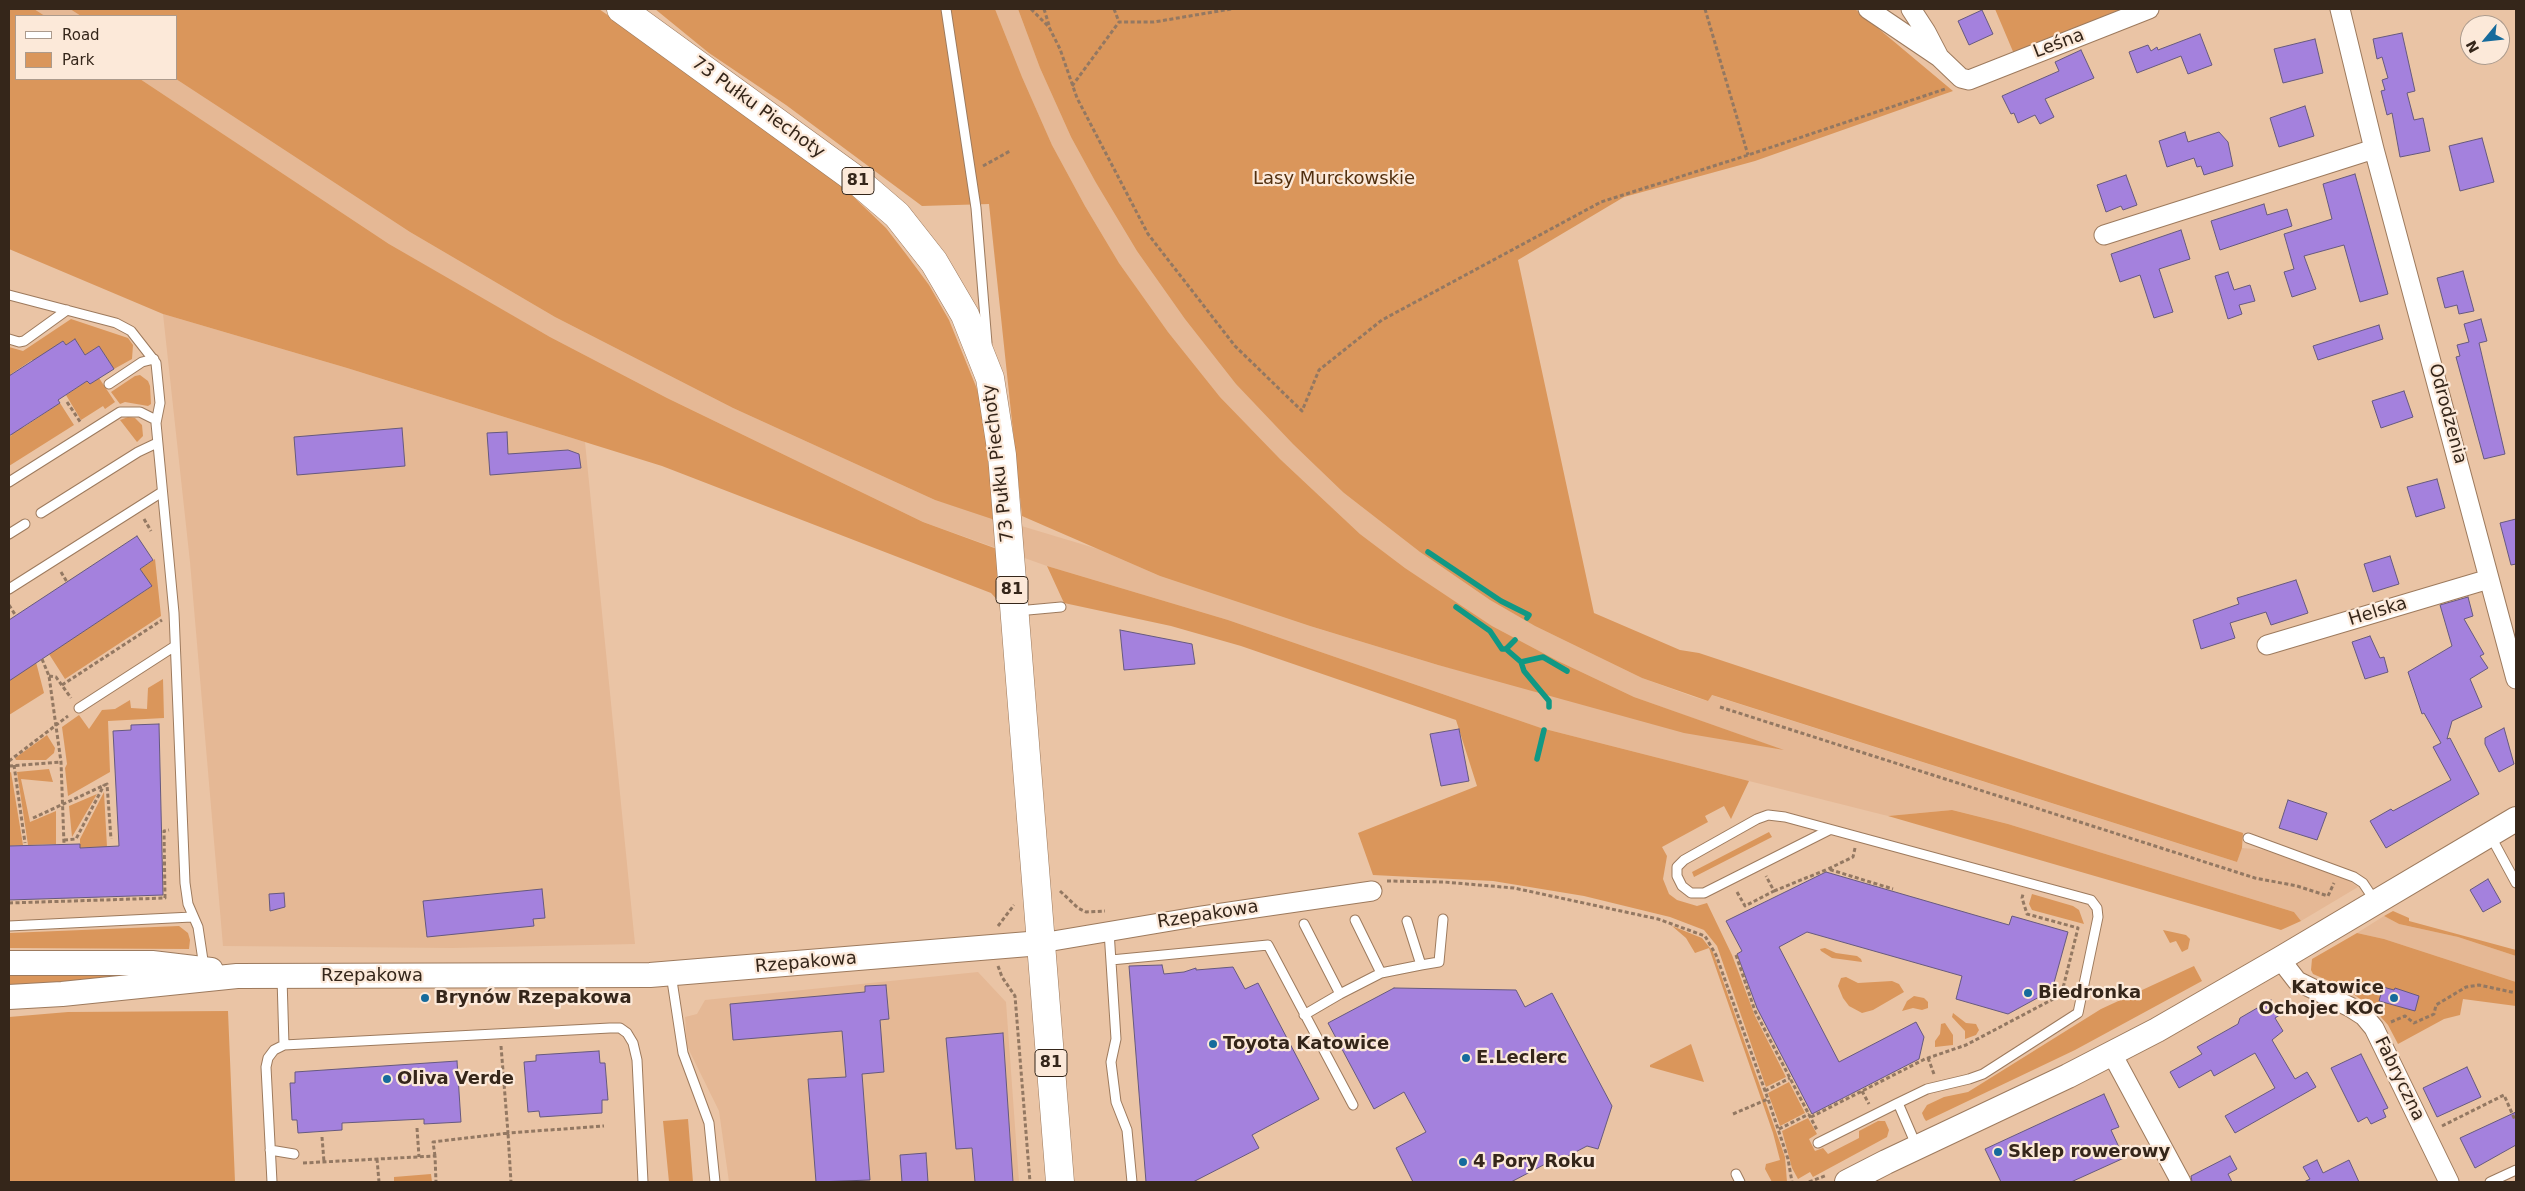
<!DOCTYPE html>
<meta charset="utf-8">
<style>
body{margin:0}
#map{position:relative;width:2525px;height:1191px;overflow:hidden;background:#eac4a5;font-family:"DejaVu Sans",sans-serif}
canvas{display:block}
.frame{position:absolute;inset:0;border:10px solid #35261a;pointer-events:none}
.legend{position:absolute;left:15px;top:15px;width:162px;height:65px;box-sizing:border-box;background:#fce9d9;border:1px solid #ac9b8d;margin:0;padding:6px 9px;list-style:none;font-size:15px;color:#35261a}
.legend li{display:flex;align-items:center;gap:10px;height:25px}
.legend b{width:25px;border:1px solid #ac9b8d}
.north{position:absolute;left:2460px;top:15px;width:50px;height:50px;box-sizing:border-box;background:#fce9d9;border:1px solid #ac9b8d;border-radius:50%;rotate:242deg;font-size:14px;font-weight:700;line-height:20px;text-align:center;color:#35261a}
.north::after{content:'';display:block;margin:auto;width:18px;height:22px;background:#166b9c;clip-path:polygon(50% 0,100% 100%,50% 72%,0 100%)}
</style>
<div id="map">
<canvas width="2525" height="1191"></canvas>
<div class="frame"></div>
<ul class="legend">
<li><b style="height:6px;background:#fff"></b>Road</li>
<li><b style="height:14px;background:#da965b"></b>Park</li>
</ul>
<div class="north">N</div>
</div>
<script>
const ctx = document.querySelector('canvas').getContext('2d');
ctx.lineJoin = 'round';
function paint(path, color) { ctx.fillStyle = color; ctx.fill(path, 'evenodd'); }
const shape = rows => new Path2D(rows.map(r => 'M' + r).join(''));
function stroke(path, color, width, dash) { ctx.strokeStyle = color; ctx.lineWidth = width; ctx.lineCap = dash ? 'butt' : 'round'; ctx.setLineDash(dash || []); ctx.stroke(path); }
function drawText(font, color, halo, rows, align = 'center') {
  ctx.font = font + ' "DejaVu Sans",sans-serif'; ctx.lineWidth = 4.5; ctx.setLineDash([]); ctx.textBaseline = 'middle'; ctx.strokeStyle = halo; ctx.fillStyle = color; for (const [text, x, y, turn = 0] of rows) {
    ctx.save(); ctx.translate(x, y); ctx.rotate((+turn || 0) * Math.PI / 180); ctx.textAlign = isNaN(turn) ? turn : align; if (halo) ctx.strokeText(text, 0, 0); ctx.fillText(text, 0, 0); ctx.restore();
  }
}
const built = shape([
 [34,9,70,9,81,16,45,16],
 [995,9,1018,9,1040,68,1071,137,1095,181,1344,493,1420,552,1490,600,1535,626,1642,678,1694,697,1708,701,1711,695,2237,862,2242,848,2264,850,2348,880,2358,887,2301,921,2294,912,2008,824,1952,810,1888,816,1749,781,1541,728,1228,620,1047,566,923,522,667,398,550,337,472,293,389,244,140,79,176,79,410,232,555,317,733,408,935,500,1098,549,1160,576,1310,626,1438,665,1780,749,1634,697,1558,661,1492,626,1405,568,1360,534,1280,459,1220,397,1168,332,1119,263,1085,206,1052,145,1022,77],
 [163,314,347,368,585,442,635,944,452,948,223,946,190,562],
 [2384,916,2399,924,2458,937,2516,956,2516,982,2384,939,2357,933],
 [978,972,1006,1002,1019,1182,729,1182,719,1111,687,1046,685,1017,697,1014,705,1000]
]);
const green = shape([
 [9,9,34,9,45,16,16,16,16,79,140,79,389,244,550,337,667,398,923,522,997,549,1001,604,991,593,662,466,347,368,163,314,9,249],
 [70,9,599,9,682,67,839,183,886,228,906,254,929,285,949,320,977,389,986,423,995,520,935,500,733,408,555,317,410,232,176,79,176,16,81,16],
 [655,9,995,9,1022,77,1052,145,1085,206,1119,263,1168,332,1220,397,1280,459,1360,534,1405,568,1492,626,1558,661,1634,697,1784,750,1684,733,1438,665,1310,626,1160,576,1022,516,989,204,922,206,786,105,709,53],
 [1018,9,1855,9,1953,91,1755,161,1624,197,1518,260,1594,613,1680,650,1699,653,2243,833,2242,848,2237,862,1712,695,1708,701,1642,678,1535,626,1490,600,1420,552,1344,493,1293,444,1236,384,1185,319,1137,251,1095,181,1071,137,1040,68],
 [1995,9,2149,9,2017,61],
 [71,319,128,338,133,345,132,359,114,369,99,346,85,355,75,339,66,345,63,341,35,364,32,360,11,374,13,378,9,381,9,347,23,351],
 [140,375,148,381,150,386,151,404,148,406,125,402,120,404,111,392,135,376],
 [99,378,115,402,105,409,103,406,81,420,66,395,87,381,90,384],
 [60,403,74,425,9,466,9,437,12,435,9,431,24,427],
 [128,417,135,418,142,425,143,436,137,442,120,420],
 [155,559,161,616,65,679,49,654,151,587,140,569],
 [1047,566,1228,620,1541,728,1749,781,1731,819,1724,806,1705,816,1708,822,1662,847,1667,856,1663,879,1669,894,1677,900,1697,906,1707,903,1732,955,1755,1016,1786,1077,1766,1087,1717,946,1704,930,1670,917,1584,896,1493,881,1373,875,1358,833,1477,786,1456,720,1241,646,1171,626,1064,603],
 [36,662,44,693,9,715,9,681],
 [163,679,164,718,108,721,110,772,68,796,65,768,67,764,62,727,79,715,89,729,102,710,115,709,130,700,131,708,147,709,148,688],
 [47,735,55,748,54,753,46,760,16,760,15,758],
 [49,769,53,782,21,779,30,822,56,811,56,844,28,845,17,772],
 [11,772,23,845,9,846,9,773],
 [104,792,107,847,80,848,80,839],
 [97,794,72,837,69,806],
 [1952,810,2008,824,2294,912,2301,921,2281,930,1888,816],
 [1769,832,1772,837,1694,877,1692,872],
 [2032,894,2073,906,2079,910,2084,924,2032,910,2029,904],
 [2393,911,2409,918,2409,921,2516,950,2516,956,2458,937,2399,924,2384,916],
 [179,926,188,933,190,940,189,949,9,948,9,933],
 [1672,926,1702,938,1713,952,1785,1157,1787,1182,1772,1182,1765,1169,1766,1164,1780,1160,1773,1133,1709,948,1695,953,1686,938],
 [2163,930,2186,935,2190,939,2188,949,2182,952,2176,941,2170,943],
 [2357,933,2384,939,2516,982,2516,1006,2463,999,2460,1015,2444,1019,2398,1044,2388,1025,2373,1008,2343,987,2313,974,2311,970,2312,959],
 [1825,948,1836,953,1857,956,1861,959,1862,962,1832,958,1821,951,1820,949],
 [2194,966,2202,981,2075,1050,1926,1121,1924,1118,1922,1113,1927,1105,1944,1097,1968,1092,2101,1009],
 [9,975,119,975,121,977,101,980,9,985],
 [1846,977,1858,983,1892,981,1899,984,1904,992,1873,1010,1862,1013,1849,1006,1843,998,1838,986,1841,978],
 [1914,996,1924,998,1928,1002,1928,1008,1922,1010,1913,1008,1902,1011,1907,1001],
 [228,1011,235,1182,9,1182,9,1017,68,1012],
 [1953,1013,1966,1023,1976,1024,1979,1030,1976,1035,1965,1039,1965,1031,1952,1017],
 [1945,1023,1953,1035,1953,1045,1935,1047,1935,1041,1940,1034,1941,1024],
 [1691,1044,1704,1082,1650,1067,1650,1065],
 [1789,1082,1805,1113,1780,1126,1768,1093],
 [1808,1118,1817,1134,1809,1139,1815,1151,1823,1148,1828,1154,1859,1138,1859,1131,1878,1121,1885,1121,1889,1130,1887,1137,1813,1177,1810,1172,1798,1179,1792,1168,1782,1131],
 [688,1119,693,1182,669,1182,663,1121],
 [431,1174,432,1182,394,1182,394,1177]
]);
const stream = shape([
 [1428,552,1501,601,1529,615,1527,618],
 [1456,607,1490,631,1502,649,1506,649,1521,662,1524,671,1549,701,1549,707],
 [1506,649,1515,640],
 [1521,662,1543,657,1567,671],
 [1537,759,1544,730]
]);
const building = shape([
 [1982,10,1993,34,1969,45,1958,21,1982,10],
 [2402,33,2415,91,2407,93,2414,120,2423,118,2430,151,2400,157,2392,113,2387,115,2381,91,2385,90,2382,80,2388,78,2382,57,2377,59,2373,39,2402,33],
 [2200,34,2212,65,2188,74,2181,56,2137,73,2129,52,2148,45,2151,51,2157,47,2158,50,2200,34],
 [2315,39,2323,73,2283,83,2274,49,2315,39],
 [2081,50,2094,78,2045,99,2054,117,2040,124,2035,115,2018,123,2014,113,2011,114,2002,96,2059,71,2055,62,2081,50],
 [2305,106,2314,136,2279,147,2270,118,2305,106],
 [2185,132,2188,142,2219,132,2228,142,2233,166,2204,175,2201,166,2197,167,2194,158,2167,167,2159,141,2185,132],
 [2482,138,2494,182,2460,191,2449,146,2482,138],
 [2355,174,2388,294,2360,302,2344,245,2304,256,2316,289,2292,297,2284,272,2294,269,2284,234,2332,219,2323,184,2355,174],
 [2126,175,2137,205,2123,210,2121,206,2106,212,2097,185,2126,175],
 [2264,204,2267,215,2287,209,2292,226,2220,250,2211,221,2264,204],
 [2181,230,2190,259,2159,269,2173,312,2154,318,2140,275,2120,282,2111,254,2181,230],
 [2463,271,2474,311,2459,314,2457,305,2445,308,2437,278,2463,271],
 [2228,272,2234,290,2250,285,2255,301,2239,305,2242,314,2228,319,2215,276,2228,272],
 [2481,319,2487,341,2479,343,2505,454,2484,459,2456,357,2460,356,2457,345,2469,342,2464,324,2481,319],
 [2379,325,2383,339,2318,360,2313,346,2379,325],
 [75,339,85,355,99,346,114,369,90,384,87,381,58,400,60,403,9,436,9,376,63,341,66,345,75,339],
 [2404,391,2413,417,2381,428,2372,401,2404,391],
 [402,428,405,466,297,475,294,437,402,428],
 [507,432,508,454,568,450,579,454,581,468,490,475,487,433,507,432],
 [2437,479,2445,508,2416,517,2407,487,2437,479],
 [2516,519,2516,564,2511,565,2500,523,2516,519],
 [137,536,153,560,140,569,152,586,9,681,9,620,137,536],
 [2390,556,2399,584,2373,592,2364,564,2390,556],
 [2296,580,2308,613,2271,625,2266,612,2230,623,2235,638,2201,649,2193,620,2239,604,2237,598,2296,580],
 [2468,597,2473,616,2464,619,2484,654,2480,656,2488,668,2470,679,2482,707,2452,721,2447,739,2450,738,2479,794,2386,848,2370,821,2391,809,2393,811,2451,780,2433,747,2441,743,2424,713,2422,714,2408,672,2452,646,2440,605,2468,597],
 [1120,630,1192,644,1195,664,1124,670,1120,630],
 [2370,636,2380,658,2384,657,2388,672,2365,679,2352,642,2370,636],
 [159,724,163,895,9,900,9,846,80,844,80,848,119,846,113,731,131,730,131,725,159,724],
 [2504,728,2514,764,2499,772,2485,744,2485,738,2504,728],
 [1459,729,1469,781,1441,786,1430,734,1459,729],
 [2288,800,2327,813,2317,840,2279,828,2288,800],
 [1826,872,2009,925,2012,916,2068,932,2052,990,2008,1014,1956,999,1962,976,1807,932,1779,947,1839,1062,1916,1022,1924,1037,1919,1059,1812,1114,1757,1008,1737,954,1742,951,1726,921,1826,872],
 [2488,879,2501,902,2483,912,2470,890,2488,879],
 [542,889,545,918,533,919,534,926,427,937,423,901,542,889],
 [284,893,285,907,270,911,269,894,284,893],
 [1162,965,1164,974,1184,972,1196,968,1196,970,1233,967,1245,989,1258,983,1319,1099,1252,1135,1259,1148,1193,1182,1146,1182,1129,966,1162,965],
 [886,985,889,1019,880,1020,884,1072,862,1074,870,1180,816,1182,808,1079,846,1077,842,1031,733,1040,730,1004,865,992,865,986,886,985],
 [2383,987,2394,990,2395,988,2419,996,2415,1011,2379,1001,2383,987],
 [1394,988,1516,990,1525,1007,1552,993,1612,1106,1598,1149,1587,1146,1566,1157,1564,1162,1551,1161,1511,1182,1413,1182,1396,1148,1426,1132,1404,1092,1374,1109,1328,1023,1394,988],
 [2271,1000,2280,1015,2275,1018,2283,1031,2272,1040,2295,1079,2307,1072,2316,1087,2235,1133,2225,1116,2275,1088,2255,1053,2214,1076,2211,1070,2179,1088,2170,1072,2202,1054,2197,1047,2238,1024,2240,1018,2271,1000],
 [1003,1033,1013,1182,975,1182,972,1148,956,1149,946,1038,1003,1033],
 [599,1051,600,1063,605,1063,608,1100,602,1100,602,1113,540,1117,539,1111,528,1112,524,1062,536,1061,536,1055,599,1051],
 [2361,1054,2388,1108,2383,1110,2386,1117,2371,1124,2367,1117,2358,1122,2331,1068,2361,1054],
 [457,1061,461,1122,424,1124,424,1119,342,1123,342,1130,298,1133,297,1120,292,1120,290,1083,295,1083,295,1072,457,1061],
 [2467,1067,2481,1097,2437,1117,2423,1088,2467,1067],
 [2104,1094,2119,1127,2111,1130,2124,1158,2071,1182,2001,1182,1985,1149,2104,1094],
 [2516,1112,2516,1145,2475,1168,2460,1138,2516,1112],
 [926,1153,928,1182,902,1182,900,1155,926,1153],
 [2230,1156,2237,1169,2228,1174,2232,1182,2192,1182,2191,1176,2230,1156],
 [2317,1160,2323,1173,2349,1160,2359,1182,2304,1182,2310,1179,2303,1167,2317,1160]
]);
const path = shape([
 [1031,9,1049,27,1060,49,1077,98,1148,234,1235,346,1302,411,1319,370,1382,320,1601,202,1748,155,1945,89],
 [1044,9,1049,25],
 [1114,9,1119,22],
 [1705,9,1748,155],
 [1072,86,1119,22,1154,22,1231,9],
 [983,166,1010,151],
 [67,402,81,423],
 [144,519,151,531],
 [61,572,67,582],
 [9,605,16,616],
 [42,659,49,676,61,762,64,844],
 [49,676,56,677,71,698],
 [62,685,162,620],
 [1720,707,2255,878,2297,886,2328,896,2334,883],
 [9,761,68,716],
 [14,765,25,843],
 [9,766,61,762],
 [33,818,107,784,111,839],
 [64,840,76,839,104,785],
 [1855,848,1853,857,1828,869,1893,889],
 [1387,881,1444,882,1514,888,1658,919,1705,936,1716,955,1768,1099,1788,1159,1792,1182],
 [1060,891,1078,908,1086,912,1105,911],
 [1774,891,1828,869],
 [1737,892,1745,906,1774,891,1766,876],
 [9,903,165,898,164,831,169,830],
 [998,926,1014,905],
 [1736,955,1755,1011,1817,1130],
 [998,966,1002,977,1015,996,1030,1182],
 [2391,1022,2405,1016,2414,1023,2434,1014,2436,1005,2466,987,2479,985,2516,993],
 [501,1046,508,1133,604,1126],
 [1928,1058,1934,1074],
 [1765,1091,1790,1078],
 [1862,1091,1869,1104],
 [1733,1114,1768,1099],
 [1811,1117,1925,1059,1966,1045,2057,997,2063,988,2078,928,2027,914,2022,898,2023,894],
 [2442,1126,2504,1095,2515,1120],
 [417,1128,419,1157],
 [1779,1129,1809,1114],
 [322,1137,324,1162],
 [435,1156,433,1142,508,1133,511,1182],
 [377,1159,379,1182],
 [303,1163,435,1156,436,1182],
 [1809,1182,1827,1175]
]);
const service = shape([
 [946,9,976,208,987,343],
 [9,295,116,323,131,331,156,363,160,403,156,423,174,613,185,883,188,904,198,927,204,967],
 [9,339,19,342,24,341,67,310],
 [109,384,142,362,154,359],
 [9,482,120,412,140,412,156,420],
 [41,513,138,452,157,443],
 [9,534,25,524],
 [9,589,162,492],
 [1017,611,1061,607],
 [79,708,175,646],
 [1829,830,1704,893,1691,893,1682,886,1677,876,1677,867,1684,860,1757,819,1768,815,1785,817,2091,900,2097,908,2098,917,2078,1013,1983,1074,1969,1079,1927,1089,1898,1103],
 [2490,835,2516,883],
 [2248,838,2354,877,2363,883,2375,901],
 [1304,924,1340,994,1304,1015],
 [9,926,192,917],
 [1109,931,1116,1039,1111,1062,1116,1102,1127,1130,1132,1182],
 [1111,960,1268,945,1353,1105],
 [1421,965,1439,962,1443,919],
 [1381,973,1421,965,1407,921],
 [671,974,683,1053,709,1123,715,1182],
 [282,978,284,1045],
 [1340,994,1381,973,1355,920],
 [1818,1143,1898,1103,1917,1147],
 [270,1150,294,1154],
 [1736,1174,1740,1182],
 [272,1182,266,1067,268,1058,274,1050,284,1045,610,1028,620,1028,627,1033,633,1043,637,1060,643,1182],
 [2490,1182,2516,1170]
]);
const minor = shape([
 [1868,9,1939,57,1961,78,1969,80,2149,9],
 [1911,9,1926,32,1939,57],
 [2340,9,2374,149,2516,679],
 [2104,235,2374,149],
 [2267,645,2489,579],
 [1041,943,1201,916,1372,891],
 [2280,959,2297,981,2350,1007,2364,1016,2374,1028,2449,1182],
 [2112,1054,2181,1182]
]);
const tertiary = shape([
 [9,963,152,963,211,970],
 [9,997,62,994,237,976,650,975,1041,943],
 [1847,1182,1886,1162,2068,1076,2157,1030,2280,959,2516,819]
]);
const primary = shape([
 [621,9,855,179,897,215,934,262,965,315,990,378,1002,455,1060,1182]
]);
const markers = [
 [2028,993,5,"#166b9c"],
 [425,998,5,"#166b9c"],
 [2394,998,5,"#166b9c"],
 [1213,1044,5,"#166b9c"],
 [1466,1058,5,"#166b9c"],
 [387,1079,5,"#166b9c"],
 [1998,1152,5,"#166b9c"],
 [1463,1162,5,"#166b9c"]
];
const shields = [
 [858,181,32],
 [1012,590,32],
 [1051,1063,32]
];
const shieldNames = [
 ["81",858,181],
 ["81",1012,590],
 ["81",1051,1063]
];
const streetNames = [
 ["Leśna",2059,44,-21],
 ["73 Pułku Piechoty",758,108,36],
 ["Odrodzenia",2447,414,75],
 ["73 Pułku Piechoty",999,463,-97],
 ["Helska",2378,612,-17],
 ["Rzepakowa",1208,915,-9],
 ["Rzepakowa",806,963,-5],
 ["Rzepakowa",372,976],
 ["Fabryczna",2399,1079,64]
];
const parkNames = [
 ["Lasy Murckowskie",1334,179]
];
const poiNames = [
 ["Katowice",2384,988,"right"],
 ["Ochojec KOc",2384,1009,"right"],
 ["Biedronka",2038,993],
 ["Brynów Rzepakowa",435,998],
 ["Toyota Katowice",1223,1044],
 ["E.Leclerc",1476,1058],
 ["Oliva Verde",397,1079],
 ["Sklep rowerowy",2008,1152],
 ["4 Pory Roku",1473,1162]
];
paint(built, '#e5b895');
paint(green, '#da965b');
stroke(stream, '#109884', 5.5);
paint(building, '#a481dd');
stroke(building, '#66597e', 1);
stroke(service, '#9d7a5d', 11);
stroke(minor, '#9d7a5d', 21);
stroke(tertiary, '#9d7a5d', 26);
stroke(primary, '#9d7a5d', 29);
stroke(path, '#937862', 3, [4, 2.5]);
stroke(service, '#fff', 9);
stroke(minor, '#fff', 19);
stroke(tertiary, '#fff', 24);
stroke(primary, '#fff', 28);
for (const [x, y, r, color] of markers) { const dot = new Path2D(); dot.arc(x, y, r, 0, 2 * Math.PI); ctx.fillStyle = color; ctx.fill(dot); stroke(dot, '#fce9d9', 2); }
for (const [x, y, w] of shields) { const box = new Path2D(); box.roundRect(x - w / 2, y - 13.5, w, 27, 4); ctx.fillStyle = '#fce9d9'; ctx.fill(box); stroke(box, '#35261a', 1); }
drawText('bold 16px', '#35261a', null, shieldNames);
drawText('18px', '#35261a', '#fce9d9', streetNames);
drawText('18px', '#512f0f', '#fce9d9', parkNames);
drawText('bold 18px', '#35261a', '#fce9d9', poiNames, 'left');
</script>
